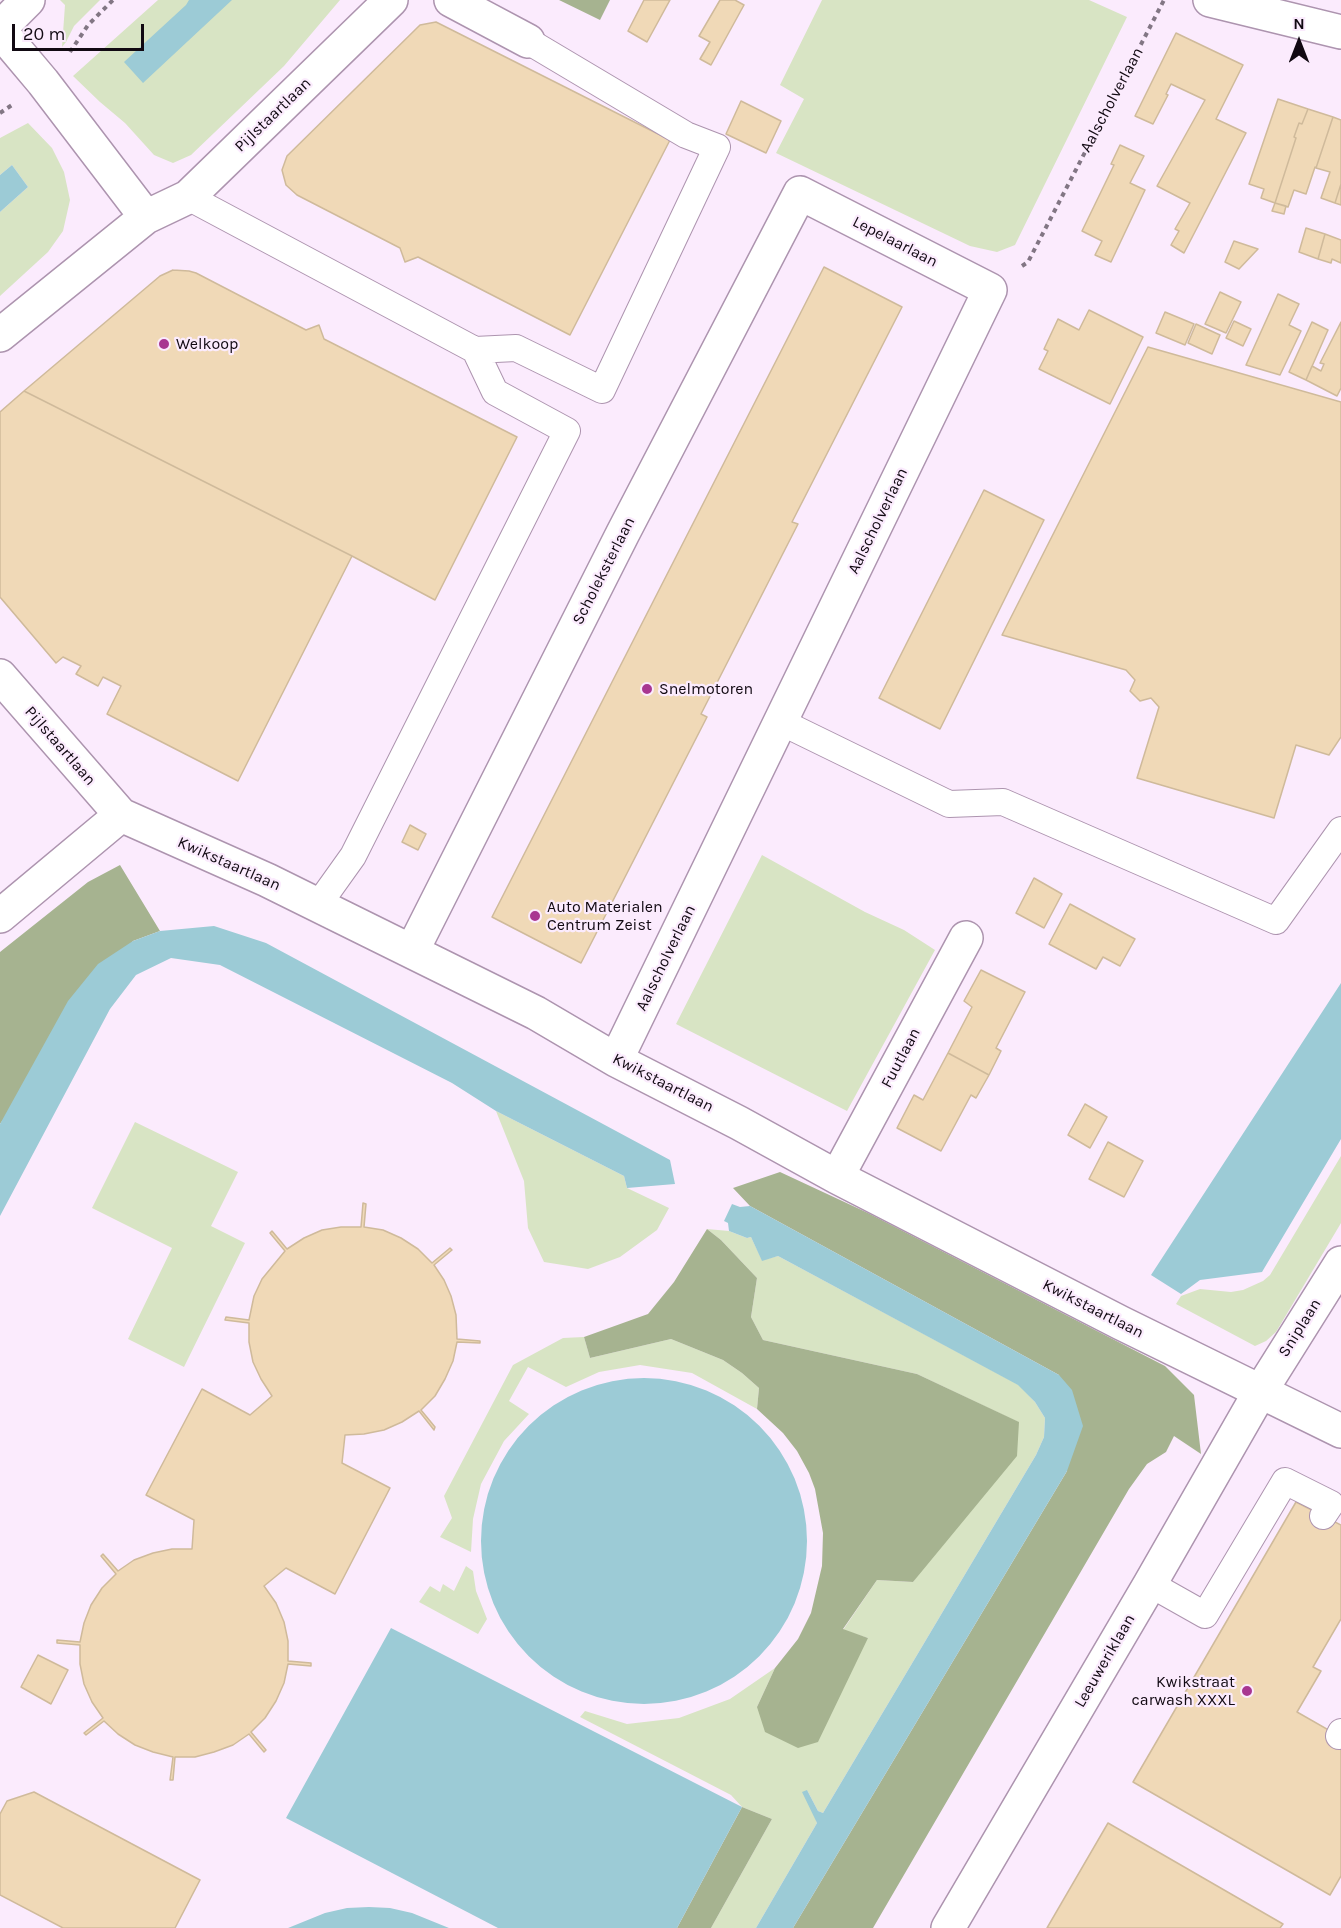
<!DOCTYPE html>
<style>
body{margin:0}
#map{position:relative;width:1341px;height:1928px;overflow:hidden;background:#fbebfd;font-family:Karla,sans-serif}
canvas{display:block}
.north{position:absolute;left:1269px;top:12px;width:60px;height:60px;-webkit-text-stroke:4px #fbebfd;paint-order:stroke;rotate:0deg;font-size:16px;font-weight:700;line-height:24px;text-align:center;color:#110912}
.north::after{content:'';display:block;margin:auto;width:21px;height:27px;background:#110912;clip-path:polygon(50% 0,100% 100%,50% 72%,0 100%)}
.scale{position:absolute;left:12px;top:24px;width:132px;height:27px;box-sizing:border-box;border:3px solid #110912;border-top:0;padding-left:8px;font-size:18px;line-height:21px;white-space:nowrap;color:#110912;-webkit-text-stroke:4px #fbebfd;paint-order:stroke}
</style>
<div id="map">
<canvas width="1341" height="1928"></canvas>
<div class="north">N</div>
<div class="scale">20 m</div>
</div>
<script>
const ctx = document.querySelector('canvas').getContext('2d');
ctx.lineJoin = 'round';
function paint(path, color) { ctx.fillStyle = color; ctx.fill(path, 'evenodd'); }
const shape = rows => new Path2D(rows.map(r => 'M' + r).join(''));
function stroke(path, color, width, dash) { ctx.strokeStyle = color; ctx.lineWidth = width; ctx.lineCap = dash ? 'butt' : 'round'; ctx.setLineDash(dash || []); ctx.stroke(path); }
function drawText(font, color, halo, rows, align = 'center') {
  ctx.font = font + ' Karla,sans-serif'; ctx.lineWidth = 4.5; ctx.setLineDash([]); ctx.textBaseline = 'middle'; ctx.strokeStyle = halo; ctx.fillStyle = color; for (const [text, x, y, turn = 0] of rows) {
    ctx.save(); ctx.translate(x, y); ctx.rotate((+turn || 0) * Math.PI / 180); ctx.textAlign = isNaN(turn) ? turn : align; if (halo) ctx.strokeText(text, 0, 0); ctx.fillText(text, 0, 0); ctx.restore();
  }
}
const green = shape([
 [60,0,100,0,74,26,66,42,62,47,65,5],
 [158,0,340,0,284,66,191,155,173,163,154,155,125,123,100,102,73,76],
 [822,0,1089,0,1127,17,1015,245,997,252,970,246,776,153,804,99,780,85],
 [28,123,52,148,64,172,70,200,63,231,48,252,0,296,0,212,28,187,12,165,0,175,0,138],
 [762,855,865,912,904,930,935,950,847,1111,676,1024],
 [496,1111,624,1176,627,1188,669,1208,657,1230,620,1257,588,1269,544,1262,528,1228,524,1181],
 [135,1122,238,1172,211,1226,245,1243,184,1367,128,1339,172,1248,92,1208],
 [1341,1156,1341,1223,1276,1332,1266,1341,1255,1346,1176,1304,1181,1296,1200,1289,1231,1292,1243,1290,1263,1281,1270,1275],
 [707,1229,729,1231,747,1238,751,1237,762,1260,778,1256,1019,1385,1035,1402,1045,1418,1044,1437,1036,1455,823,1813,818,1811,807,1790,817,1823,756,1928,711,1928,772,1819,742,1807,731,1795,580,1717,585,1711,627,1724,679,1718,730,1699,775,1668,757,1707,868,1638,843,1630,877,1580,913,1582,1018,1422,917,1374,763,1340,751,1317,757,1278,721,1240],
 [584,1337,590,1358,671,1339,723,1360,742,1373,759,1388,757,1409,692,1373,640,1365,599,1372,566,1387,528,1367,509,1401,529,1414,504,1441,481,1484,473,1519,471,1552,440,1537,452,1518,444,1496,513,1365,563,1338],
 [466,1566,473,1571,476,1591,487,1619,478,1634,419,1602,430,1586,440,1592,443,1584,454,1591]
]);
const forest = shape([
 [559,0,610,0,600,20],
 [120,865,160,931,133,941,0,1124,0,952,88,882],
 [780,1172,868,1213,1165,1366,1194,1395,1201,1454,1174,1436,1166,1452,1147,1464,1129,1489,873,1928,793,1928,1067,1471,1059,1375,750,1206,733,1188],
 [707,1229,721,1240,757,1278,751,1317,763,1340,917,1374,1019,1422,1017,1456,913,1582,877,1580,843,1629,868,1638,818,1742,798,1748,765,1732,757,1707,775,1668,798,1639,811,1613,822,1566,823,1533,815,1489,809,1473,797,1451,783,1433,757,1409,759,1388,742,1373,723,1360,671,1339,590,1358,584,1337,648,1314,674,1282],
 [742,1807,772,1819,711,1928,677,1928]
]);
const water = shape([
 [189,0,232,0,143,83,124,62,186,5],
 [12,165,28,187,0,212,0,175],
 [214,926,266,943,670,1160,675,1184,627,1188,624,1176,496,1111,452,1083,220,965,171,958,136,975,110,1009,0,1216,0,1124,68,1001,98,964,133,941,160,931],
 [1341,983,1341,1139,1262,1272,1200,1280,1181,1294,1151,1275],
 [732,1204,740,1207,750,1206,1059,1375,1072,1390,1083,1426,1067,1471,793,1928,756,1928,817,1823,802,1792,807,1790,818,1811,823,1813,1036,1455,1044,1437,1045,1418,1035,1402,1018,1385,778,1256,762,1261,751,1237,747,1238,729,1231,728,1223,724,1221],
 '481 1541a163 163 0 1 1 326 0a163 163 0 1 1-326 0Z',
 [391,1628,742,1807,677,1928,498,1928,286,1818],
 [369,1907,390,1908,412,1913,449,1928,288,1928,325,1913,347,1908]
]);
const building = shape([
 [644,0,670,0,647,42,628,31,644,0],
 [720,0,735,0,744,5,711,65,700,59,710,42,699,36,720,0],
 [436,22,670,140,570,335,418,257,405,262,400,248,297,195,286,185,282,170,287,156,420,25,436,22],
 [1176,33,1243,65,1216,119,1246,133,1184,253,1171,245,1179,231,1175,229,1190,203,1157,186,1205,100,1171,84,1166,94,1168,95,1153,124,1135,116,1176,33],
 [1278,99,1308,109,1302,124,1299,123,1294,137,1296,138,1275,203,1261,198,1264,189,1249,184,1278,99],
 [741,101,781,121,766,153,726,134,741,101],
 [1308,109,1333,117,1316,168,1315,167,1306,194,1294,190,1288,207,1275,203,1296,138,1294,137,1299,123,1302,124,1308,109],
 [1333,117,1341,120,1341,184,1335,203,1321,198,1330,172,1316,168,1333,117],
 [1120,145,1144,156,1130,183,1145,190,1111,262,1095,255,1102,241,1082,231,1114,165,1111,164,1120,145],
 [1341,184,1341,205,1335,203,1341,184],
 [1275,203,1286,206,1284,214,1272,211,1275,203],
 [1306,228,1325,234,1318,259,1299,252,1306,228],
 [1325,234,1341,240,1341,263,1332,259,1331,263,1318,259,1325,234],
 [1234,241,1258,249,1239,269,1225,262,1234,241],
 [824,267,902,307,792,522,798,524,701,714,707,717,581,963,492,917,824,267],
 [173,270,189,271,196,273,306,330,319,325,324,339,517,437,435,600,352,556,24,391,160,276,173,270],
 [1220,292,1241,302,1226,333,1205,324,1220,292],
 [1278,294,1299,304,1289,325,1301,331,1280,375,1246,365,1278,294],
 [1089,310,1143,337,1110,404,1039,369,1048,351,1044,349,1058,319,1079,330,1089,310],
 [1165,312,1194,324,1185,345,1156,333,1165,312],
 [1234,321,1251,329,1243,346,1226,338,1234,321],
 [1312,322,1328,330,1306,380,1289,372,1312,322],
 [1341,322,1341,388,1337,396,1306,380,1312,366,1321,371,1324,364,1320,363,1341,322],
 [1196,324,1220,335,1212,354,1188,343,1196,324],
 [1148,347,1341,402,1341,737,1329,755,1296,745,1274,818,1137,778,1159,707,1151,698,1140,701,1130,691,1135,680,1126,670,1002,635,1148,347],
 [24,391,352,556,238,781,107,714,121,686,103,677,98,686,76,674,81,666,63,657,56,663,0,597,0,412,24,391],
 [984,490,1044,520,940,729,879,698,984,490],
 [410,825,426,834,418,850,402,842,410,825],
 [1034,878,1062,894,1044,928,1016,913,1034,878],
 [1070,904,1135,939,1120,966,1103,957,1096,969,1049,944,1070,904],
 [981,970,1025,992,996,1048,1001,1051,989,1075,948,1053,972,1007,964,1001,981,970],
 [948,1053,989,1075,976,1098,971,1095,941,1151,897,1128,914,1095,923,1100,948,1053],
 [1085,1104,1107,1117,1090,1148,1068,1135,1085,1104],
 [1108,1142,1143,1161,1124,1197,1089,1179,1108,1142],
 [363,1203,366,1204,364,1227,383,1230,401,1238,418,1249,432,1263,450,1248,452,1250,434,1265,444,1280,451,1296,456,1315,457,1339,480,1341,480,1343,457,1342,453,1361,445,1379,435,1396,421,1410,435,1427,434,1430,419,1411,402,1422,384,1430,364,1434,345,1435,342,1463,390,1488,335,1594,286,1568,264,1586,276,1603,284,1622,288,1641,288,1661,311,1663,311,1666,288,1664,284,1683,276,1701,265,1718,251,1732,266,1750,264,1752,249,1734,233,1745,214,1752,195,1757,175,1757,173,1780,170,1780,173,1757,153,1752,135,1745,118,1734,104,1721,86,1735,84,1733,103,1718,92,1702,84,1684,80,1664,80,1645,57,1643,57,1640,80,1642,84,1623,91,1605,102,1588,116,1574,101,1556,103,1554,118,1571,134,1560,153,1553,172,1549,192,1549,194,1520,146,1495,202,1389,250,1415,272,1396,261,1379,253,1362,249,1342,249,1323,225,1320,226,1317,249,1320,254,1296,262,1279,285,1251,270,1233,272,1231,287,1249,304,1238,322,1230,341,1227,361,1227,363,1203],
 [1296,1502,1341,1525,1341,1619,1313,1667,1321,1671,1297,1712,1341,1737,1341,1876,1330,1895,1133,1782,1296,1502],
 [38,1655,68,1670,51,1704,21,1687,38,1655],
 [34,1792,200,1880,175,1928,63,1928,0,1895,0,1814,7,1801,34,1792],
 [1108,1823,1283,1924,1280,1928,1047,1928,1108,1823]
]);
const path = shape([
 [70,52,88,25,113,0],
 [0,113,12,105],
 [1022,266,1028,262,1164,0]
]);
const lane = shape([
 [188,197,475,350,495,392,567,431,353,856,318,905],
 [475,350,516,348,602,390,717,147,686,135,528,41],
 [781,722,949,804,1003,802,1276,921,1341,830],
 [1150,1584,1205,1615,1285,1481,1331,1504,1323,1516],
 [1339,1736,1341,1732]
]);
const street = shape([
 [451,0,528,41],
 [1210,0,1341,32],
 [0,31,43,82,146,217],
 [0,335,146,217,188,197,391,0],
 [0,676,121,815,267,880,536,1013,616,1060,739,1123,837,1177,1121,1323,1341,1431],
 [0,916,121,815],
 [412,951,623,533,800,193,990,290,616,1060],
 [837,1177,966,938],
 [948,1928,1150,1584,1260,1392,1341,1263]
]);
const secondary = shape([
 [0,28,28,0]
]);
const markers = [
 [164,344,6,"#a83691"],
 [647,689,6,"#a83691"],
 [535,916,6,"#a83691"],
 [1247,1691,6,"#a83691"]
];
const streetNames = [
 ["Aalscholverlaan",1112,100,-62],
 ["Pijlstaartlaan",273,115,-44],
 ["Lepelaarlaan",895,242,27],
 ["Aalscholverlaan",878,521,-64],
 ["Scholeksterlaan",604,571,-63],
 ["Pijlstaartlaan",60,746,49],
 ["Kwikstaartlaan",229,864,24],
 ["Aalscholverlaan",666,958,-64],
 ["Fuutlaan",901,1058,-62],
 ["Kwikstaartlaan",663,1083,27],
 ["Kwikstaartlaan",1093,1309,27],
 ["Sniplaan",1300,1328,-58],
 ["Leeuweriklaan",1105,1661,-60]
];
const poiNames = [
 ["Welkoop",176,344],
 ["Snelmotoren",659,689],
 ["Auto Materialen",547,907],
 ["Centrum Zeist",547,925],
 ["Kwikstraat",1235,1682,"right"],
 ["carwash XXXL",1235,1700,"right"]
];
paint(green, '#d8e4c4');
paint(forest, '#a6b390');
paint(water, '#9ccbd6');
paint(building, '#f0d9b7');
stroke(building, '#cfba9b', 1.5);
stroke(lane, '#ad94af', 28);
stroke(street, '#ad94af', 36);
stroke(secondary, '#ad94af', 36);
stroke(path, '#827684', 4, [4.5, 4.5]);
stroke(lane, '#fff', 26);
stroke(street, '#fff', 33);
stroke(secondary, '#fff', 33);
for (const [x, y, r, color] of markers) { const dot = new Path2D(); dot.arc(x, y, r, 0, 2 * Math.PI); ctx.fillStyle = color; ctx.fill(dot); stroke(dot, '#fbebfd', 2); }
drawText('16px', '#110912', '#fbebfd', streetNames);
drawText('16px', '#110912', '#fbebfd', poiNames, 'left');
</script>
